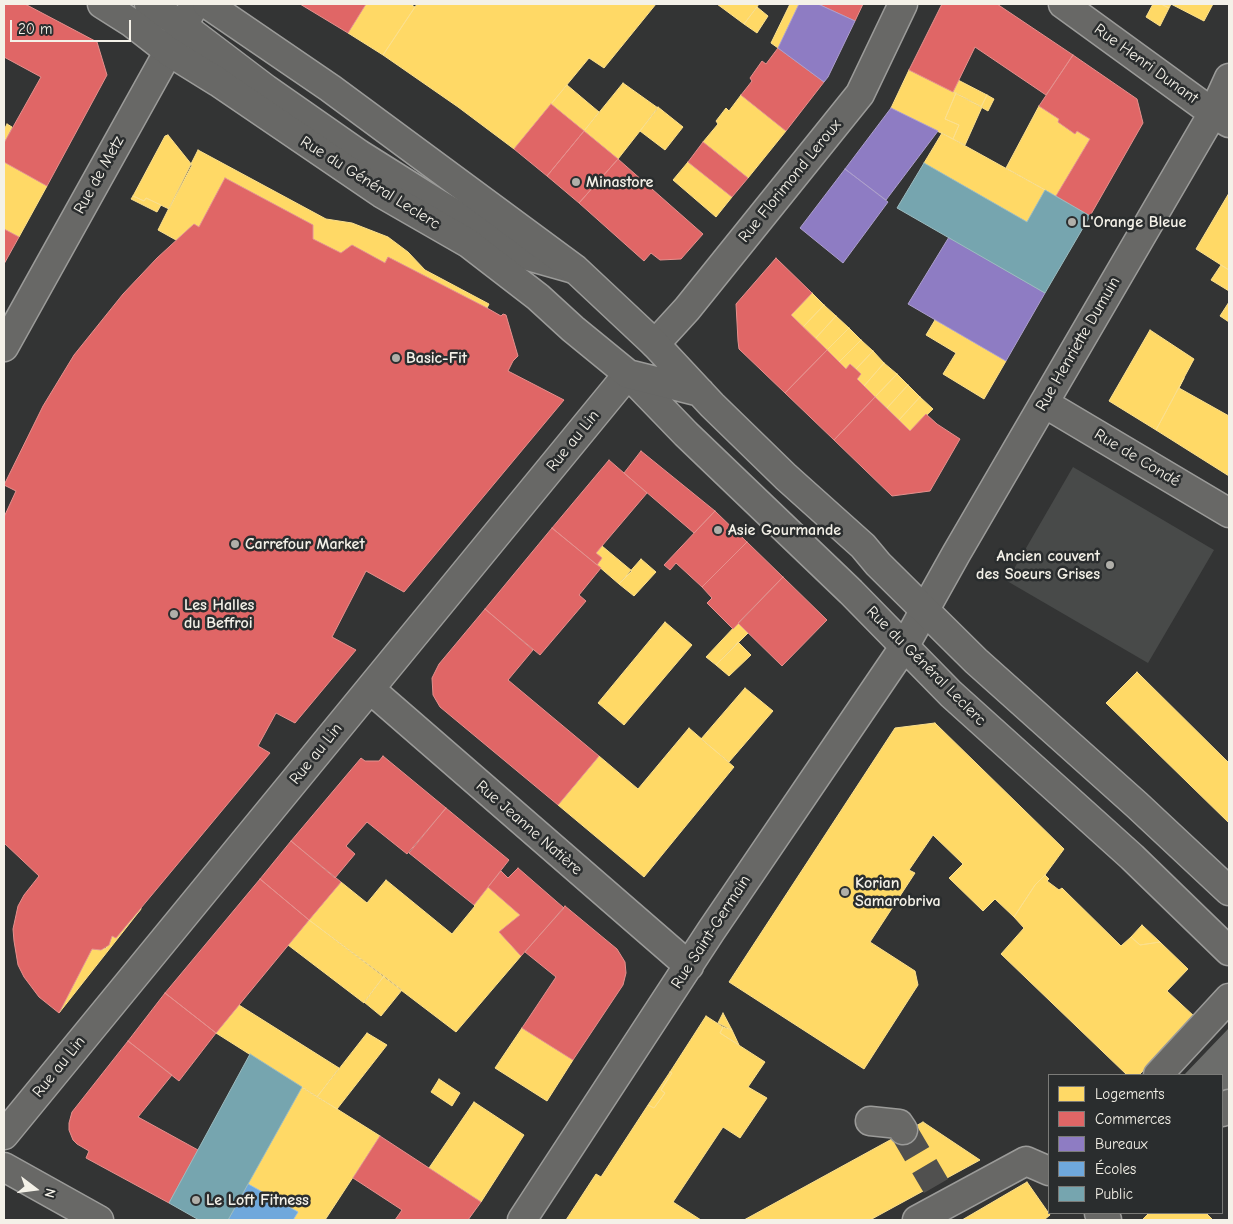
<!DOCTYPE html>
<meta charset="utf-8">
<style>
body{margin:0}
#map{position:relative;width:1233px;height:1224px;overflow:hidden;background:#333434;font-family:"Comic Neue",sans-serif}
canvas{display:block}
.frame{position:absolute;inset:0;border:5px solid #f4f1e8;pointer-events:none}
.legend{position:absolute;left:1048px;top:1074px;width:175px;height:140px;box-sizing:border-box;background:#2a2d2e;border:1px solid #7b7b78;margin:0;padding:6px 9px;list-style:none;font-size:15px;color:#f4f1e8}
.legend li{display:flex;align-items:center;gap:10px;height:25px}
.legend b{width:25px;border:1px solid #7b7b78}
.north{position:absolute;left:10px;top:1164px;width:50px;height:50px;-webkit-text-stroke:4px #2a2d2e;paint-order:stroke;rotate:105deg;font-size:14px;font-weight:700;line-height:20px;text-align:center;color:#f4f1e8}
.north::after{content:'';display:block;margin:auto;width:18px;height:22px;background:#f4f1e8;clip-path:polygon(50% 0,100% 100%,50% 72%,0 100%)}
.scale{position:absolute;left:10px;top:20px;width:121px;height:22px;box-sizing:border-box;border:2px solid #f4f1e8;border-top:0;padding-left:6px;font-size:15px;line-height:18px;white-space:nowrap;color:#f4f1e8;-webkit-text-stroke:4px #2a2d2e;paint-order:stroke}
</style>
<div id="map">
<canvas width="1233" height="1224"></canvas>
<div class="frame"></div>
<ul class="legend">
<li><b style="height:14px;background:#ffd966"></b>Logements</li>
<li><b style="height:14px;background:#e06666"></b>Commerces</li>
<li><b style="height:14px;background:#8e7cc3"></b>Bureaux</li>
<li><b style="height:14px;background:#6fa8dc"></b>Écoles</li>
<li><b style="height:14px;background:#76a5af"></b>Public</li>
</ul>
<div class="north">N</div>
<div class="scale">20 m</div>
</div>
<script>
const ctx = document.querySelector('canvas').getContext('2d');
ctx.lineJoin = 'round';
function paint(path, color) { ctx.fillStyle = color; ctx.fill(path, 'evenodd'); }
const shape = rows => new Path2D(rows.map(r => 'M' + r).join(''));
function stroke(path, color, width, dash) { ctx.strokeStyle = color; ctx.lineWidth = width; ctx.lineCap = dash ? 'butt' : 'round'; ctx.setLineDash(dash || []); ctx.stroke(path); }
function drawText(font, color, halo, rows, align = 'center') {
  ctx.font = font + ' "Comic Neue",sans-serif'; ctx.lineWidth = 5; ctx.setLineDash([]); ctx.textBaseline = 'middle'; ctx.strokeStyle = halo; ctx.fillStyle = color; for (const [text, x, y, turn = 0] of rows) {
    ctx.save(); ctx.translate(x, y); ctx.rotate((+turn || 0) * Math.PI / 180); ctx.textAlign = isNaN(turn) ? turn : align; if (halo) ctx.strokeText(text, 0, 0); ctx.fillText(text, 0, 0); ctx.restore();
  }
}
const green = shape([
 [1073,467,1214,550,1148,663,1007,581]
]);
const water = shape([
 [1229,1028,1229,1089,1222,1097,1222,1075,1184,1075]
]);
const homes = shape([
 [366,4,410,4,415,7,383,55,348,33,366,4],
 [417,4,656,4,604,68,589,58,514,149,458,107,383,55,417,4],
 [717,4,759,4,744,24,717,4],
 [790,4,799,4,778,48,771,43,790,4],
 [1153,4,1161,4,1169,8,1160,26,1146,17,1153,4],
 [1161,4,1213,4,1204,21,1171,4,1169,8,1161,4],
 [757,7,768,16,757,33,744,24,757,7],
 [909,70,956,93,945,119,959,125,953,139,891,108,909,70],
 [958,80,987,95,981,107,953,92,958,80],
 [623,83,658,108,618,159,584,131,623,83],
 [567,85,599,112,584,131,551,104,567,85],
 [956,93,982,107,965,145,953,139,959,125,945,119,956,93],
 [741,95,786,131,748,178,703,142,718,124,716,121,726,108,729,111,741,95],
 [987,95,994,99,988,111,981,107,987,95],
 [1039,106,1059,119,1058,122,1075,134,1077,131,1090,139,1056,196,1006,168,1039,106],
 [658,107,683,127,665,150,640,131,658,107],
 [7,124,12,127,4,143,4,130,7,124],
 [942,133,1045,190,1027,222,924,163,942,133],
 [168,135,192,165,169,209,146,198,144,201,133,196,165,136,168,135],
 [198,150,326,219,352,223,388,237,408,252,425,270,489,304,487,308,388,257,385,263,352,245,341,253,313,239,313,225,225,178,199,227,194,224,176,240,158,230,198,150],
 [4,162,47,186,19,237,4,229,4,162],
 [688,162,732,197,716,217,673,180,688,162],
 [1229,193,1229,270,1196,249,1229,193],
 [133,196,144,201,146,198,161,205,157,212,131,199,133,196],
 [1221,265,1229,270,1229,291,1211,280,1221,265],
 [812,293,824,305,803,327,791,315,812,293],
 [1229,302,1229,322,1220,316,1229,302],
 [824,305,836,316,815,339,803,327,824,305],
 [836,316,849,328,827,350,815,339,836,316],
 [935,320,1006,361,984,399,943,374,956,353,926,335,935,320],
 [849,328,861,340,839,362,827,350,849,328],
 [1150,330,1194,359,1156,430,1109,401,1150,330],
 [861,340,873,351,856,369,850,364,846,369,839,362,861,340],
 [873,351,884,363,864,386,857,379,861,374,856,369,873,351],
 [884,363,897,374,875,397,864,386,884,363],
 [897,374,908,385,887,408,875,397,897,374],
 [1184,378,1179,388,1229,416,1229,476,1156,430,1184,378],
 [908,385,920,397,899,420,887,408,908,385],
 [920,397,933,409,910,431,899,420,920,397],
 [602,546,632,571,619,584,597,565,602,558,596,553,602,546],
 [641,559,656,572,634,596,619,584,641,559],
 [665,622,692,645,624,725,598,703,665,622],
 [738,623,748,633,716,665,706,657,738,623],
 [738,642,751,655,729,676,716,665,738,642],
 [1137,672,1229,763,1229,823,1106,703,1137,672],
 [745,688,773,711,729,762,701,739,745,688],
 [935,723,1064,849,1045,875,1035,885,1014,917,995,899,983,911,949,878,963,864,933,835,909,870,915,873,870,942,915,971,918,985,864,1069,729,982,895,728,935,723],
 [689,728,734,767,644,877,558,805,599,756,638,789,689,728],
 [1045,875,1049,879,1047,881,1059,890,1062,888,1121,946,1131,937,1140,945,1160,942,1188,969,1167,991,1195,1017,1139,1075,1127,1075,1001,954,1024,928,1014,917,1035,885,1045,875],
 [386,880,452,934,475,906,474,905,488,887,520,915,499,932,521,956,456,1032,309,920,341,882,367,903,386,880],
 [141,909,59,1013,92,949,101,950,106,948,109,945,112,936,116,938,141,909],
 [309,920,384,976,364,1003,288,945,309,920],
 [1142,925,1160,942,1140,945,1131,937,1142,925],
 [384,976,402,990,381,1016,364,1002,384,976],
 [239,1005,339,1068,317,1097,216,1033,239,1005],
 [723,1013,732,1030,718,1023,723,1013],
 [706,1016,723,1027,720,1033,765,1062,748,1087,767,1098,740,1138,723,1127,673,1202,701,1220,566,1220,596,1174,601,1177,648,1105,654,1108,665,1093,661,1090,672,1073,670,1072,706,1016],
 [723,1027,732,1030,739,1045,720,1033,723,1027],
 [522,1028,573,1060,547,1101,495,1068,522,1028],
 [367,1033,387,1045,337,1109,317,1097,367,1033],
 [670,1072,672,1073,661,1090,665,1093,654,1108,648,1105,670,1072],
 [439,1079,460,1093,452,1106,431,1092,439,1079],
 [302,1087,380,1136,325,1220,293,1220,298,1212,248,1184,302,1087],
 [474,1102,524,1135,481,1202,429,1168,474,1102],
 [923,1122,980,1160,870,1220,744,1220,923,1122],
 [1027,1182,1050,1215,1044,1220,962,1220,1027,1182],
 [1149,1213,1206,1213,1213,1220,1142,1220,1149,1213]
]);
const shops = shape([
 [4,4,25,4,97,42,107,75,47,186,4,162,4,143,41,77,4,57,4,4],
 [300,4,366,4,348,33,300,4],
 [818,4,863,4,855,21,818,4],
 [942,4,997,4,1073,55,1046,95,975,47,953,92,909,70,942,4],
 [778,48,824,82,786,131,741,95,752,81,750,78,762,61,766,64,778,48],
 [1073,55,1137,99,1143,123,1090,216,1056,196,1090,139,1077,131,1075,134,1058,122,1059,119,1039,106,1073,55],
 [551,104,584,131,547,176,514,149,551,104],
 [584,131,618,159,579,203,547,176,584,131],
 [703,142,748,178,732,197,688,162,703,142],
 [618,159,703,234,681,259,660,260,651,253,644,261,579,203,618,159],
 [225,178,313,225,313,239,341,253,352,245,385,263,388,257,487,308,501,316,503,314,506,315,518,356,513,361,508,371,564,400,404,592,366,571,332,637,356,650,295,723,276,713,258,746,270,753,116,938,112,936,109,945,101,950,92,949,59,1013,39,997,24,977,18,965,14,941,13,929,18,906,24,895,39,876,4,843,4,517,16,491,4,485,43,406,74,355,123,294,157,258,194,224,199,227,225,178],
 [4,229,19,237,4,264,4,229],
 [776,258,812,293,791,315,827,350,785,393,739,349,738,341,736,304,776,258],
 [827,350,846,369,850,364,861,374,857,379,875,397,834,440,785,393,827,350],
 [875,397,910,431,926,414,937,424,960,439,930,491,892,496,834,440,875,397],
 [641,451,715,511,694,533,624,473,641,451],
 [609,460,647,493,596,553,602,558,597,565,552,528,609,460],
 [715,511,747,542,702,587,676,563,670,570,664,565,715,511],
 [552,528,601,568,579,595,586,601,540,655,485,609,552,528],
 [747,542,783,577,733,629,707,603,712,598,702,587,747,542],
 [783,577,827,620,782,666,738,623,783,577],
 [485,609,533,650,508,680,599,756,558,805,440,707,433,695,432,678,439,664,485,609],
 [383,756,446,808,407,854,367,822,346,846,355,854,335,878,291,841,361,758,365,761,379,761,383,756],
 [446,808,509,860,474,905,409,853,446,808],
 [291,841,341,882,309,920,260,879,291,841],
 [518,868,564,908,521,956,499,932,520,915,488,887,501,871,508,878,518,868],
 [260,879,309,920,216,1033,165,993,260,879],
 [565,906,617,949,625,962,626,973,623,985,573,1060,522,1028,556,977,525,952,565,906],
 [165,993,216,1033,179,1081,128,1041,165,993],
 [128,1041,172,1075,138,1117,198,1150,169,1203,86,1158,89,1151,77,1144,73,1140,69,1130,69,1123,72,1112,128,1041],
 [380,1136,481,1202,468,1220,395,1220,402,1210,353,1178,380,1136]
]);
const offices = shape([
 [799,4,818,4,855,21,828,77,824,82,778,48,799,4],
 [891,108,938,131,886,200,845,169,891,108],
 [845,169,888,202,843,263,800,228,845,169],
 [949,237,1045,293,1006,361,908,304,949,237]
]);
const schools = shape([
 [248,1184,298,1212,293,1220,228,1220,248,1184]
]);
const public = shape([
 [924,163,1027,222,1045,190,1090,216,1045,293,897,208,924,163],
 [250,1054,302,1087,228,1220,199,1220,169,1203,250,1054]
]);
const minorTunnel = shape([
 [903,1130,936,1186]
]);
const minor = shape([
 [149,4,183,26,266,89,359,154,437,203,521,254,574,269],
 [1063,4,1213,113,1229,123],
 [655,344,687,309,860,94,903,4],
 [4,347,195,4],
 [1044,403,1229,513],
 [370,689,689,966],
 [1158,1075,1229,998],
 [1222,1112,1229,1104],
 [870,1121,899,1124,903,1130],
 [4,1135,628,374,686,434,851,592,951,694,1132,857,1229,951],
 [4,1167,99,1220],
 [1099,1213,1107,1220],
 [522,1220,711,931,904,647,956,554,1213,113,1229,78],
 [917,1220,1026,1161,1049,1171]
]);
const major = shape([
 [102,4,132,23,168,51,218,82,381,193,468,243,538,297,573,329,628,374,700,392],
 [207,4,330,88,575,269,655,344,712,405,786,477,863,546,878,564,976,661,1137,805,1229,891]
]);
const markers = [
 [576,182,5,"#b0afa9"],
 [1072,222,5,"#b0afa9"],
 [396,358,5,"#b0afa9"],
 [718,530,5,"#b0afa9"],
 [235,544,5,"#b0afa9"],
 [1110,565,5,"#b0afa9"],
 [174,614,5,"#b0afa9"],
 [845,892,5,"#b0afa9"],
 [196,1200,5,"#b0afa9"]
];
const streetNames = [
 ["Rue Henri Dunant",1146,64,36],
 ["Rue de Metz",99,175,-61],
 ["Rue Florimond Leroux",790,181,-51],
 ["Rue du Général Leclerc",370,183,32],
 ["Rue Henriette Dumuin",1078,344,-60],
 ["Rue au Lin",573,441,-51],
 ["Rue de Condé",1137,458,31],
 ["Rue du Général Leclerc",926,666,45],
 ["Rue au Lin",316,754,-51],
 ["Rue Jeanne Natière",529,828,41],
 ["Rue Saint-Germain",711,932,-57],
 ["Rue au Lin",59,1067,-51]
];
const poiNames = [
 ["Minastore",586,182],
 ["L'Orange Bleue",1082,222],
 ["Basic-Fit",406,358],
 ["Asie Gourmande",728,530],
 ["Carrefour Market",245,544],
 ["Ancien couvent",1100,556,"right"],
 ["des Soeurs Grises",1100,574,"right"],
 ["Les Halles",184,605],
 ["du Beffroi",184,623],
 ["Korian",855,883],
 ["Samarobriva",855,901],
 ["Le Loft Fitness",206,1200]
];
paint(green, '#484a49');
paint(water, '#6c6d6b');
paint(homes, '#ffd966');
stroke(homes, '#fce08d', 1);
paint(shops, '#e06666');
stroke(shops, '#e6908d', 1);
paint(offices, '#8e7cc3');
stroke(offices, '#ad9fce', 1);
paint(schools, '#6fa8dc');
stroke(schools, '#97bee0', 1);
paint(public, '#76a5af');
stroke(public, '#9cbcc0', 1);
stroke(minorTunnel, '#50504f', 28, [28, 14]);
stroke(minor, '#9b9b99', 31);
stroke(major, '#9b9b99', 31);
stroke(minor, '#686866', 28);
stroke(major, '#686866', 28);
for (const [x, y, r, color] of markers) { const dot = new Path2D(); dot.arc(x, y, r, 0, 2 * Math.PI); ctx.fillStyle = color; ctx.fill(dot); stroke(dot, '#2a2d2e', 2); }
drawText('16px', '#f4f1e8', '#2a2d2e', streetNames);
drawText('bold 16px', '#f4f1e8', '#2a2d2e', poiNames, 'left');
</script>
